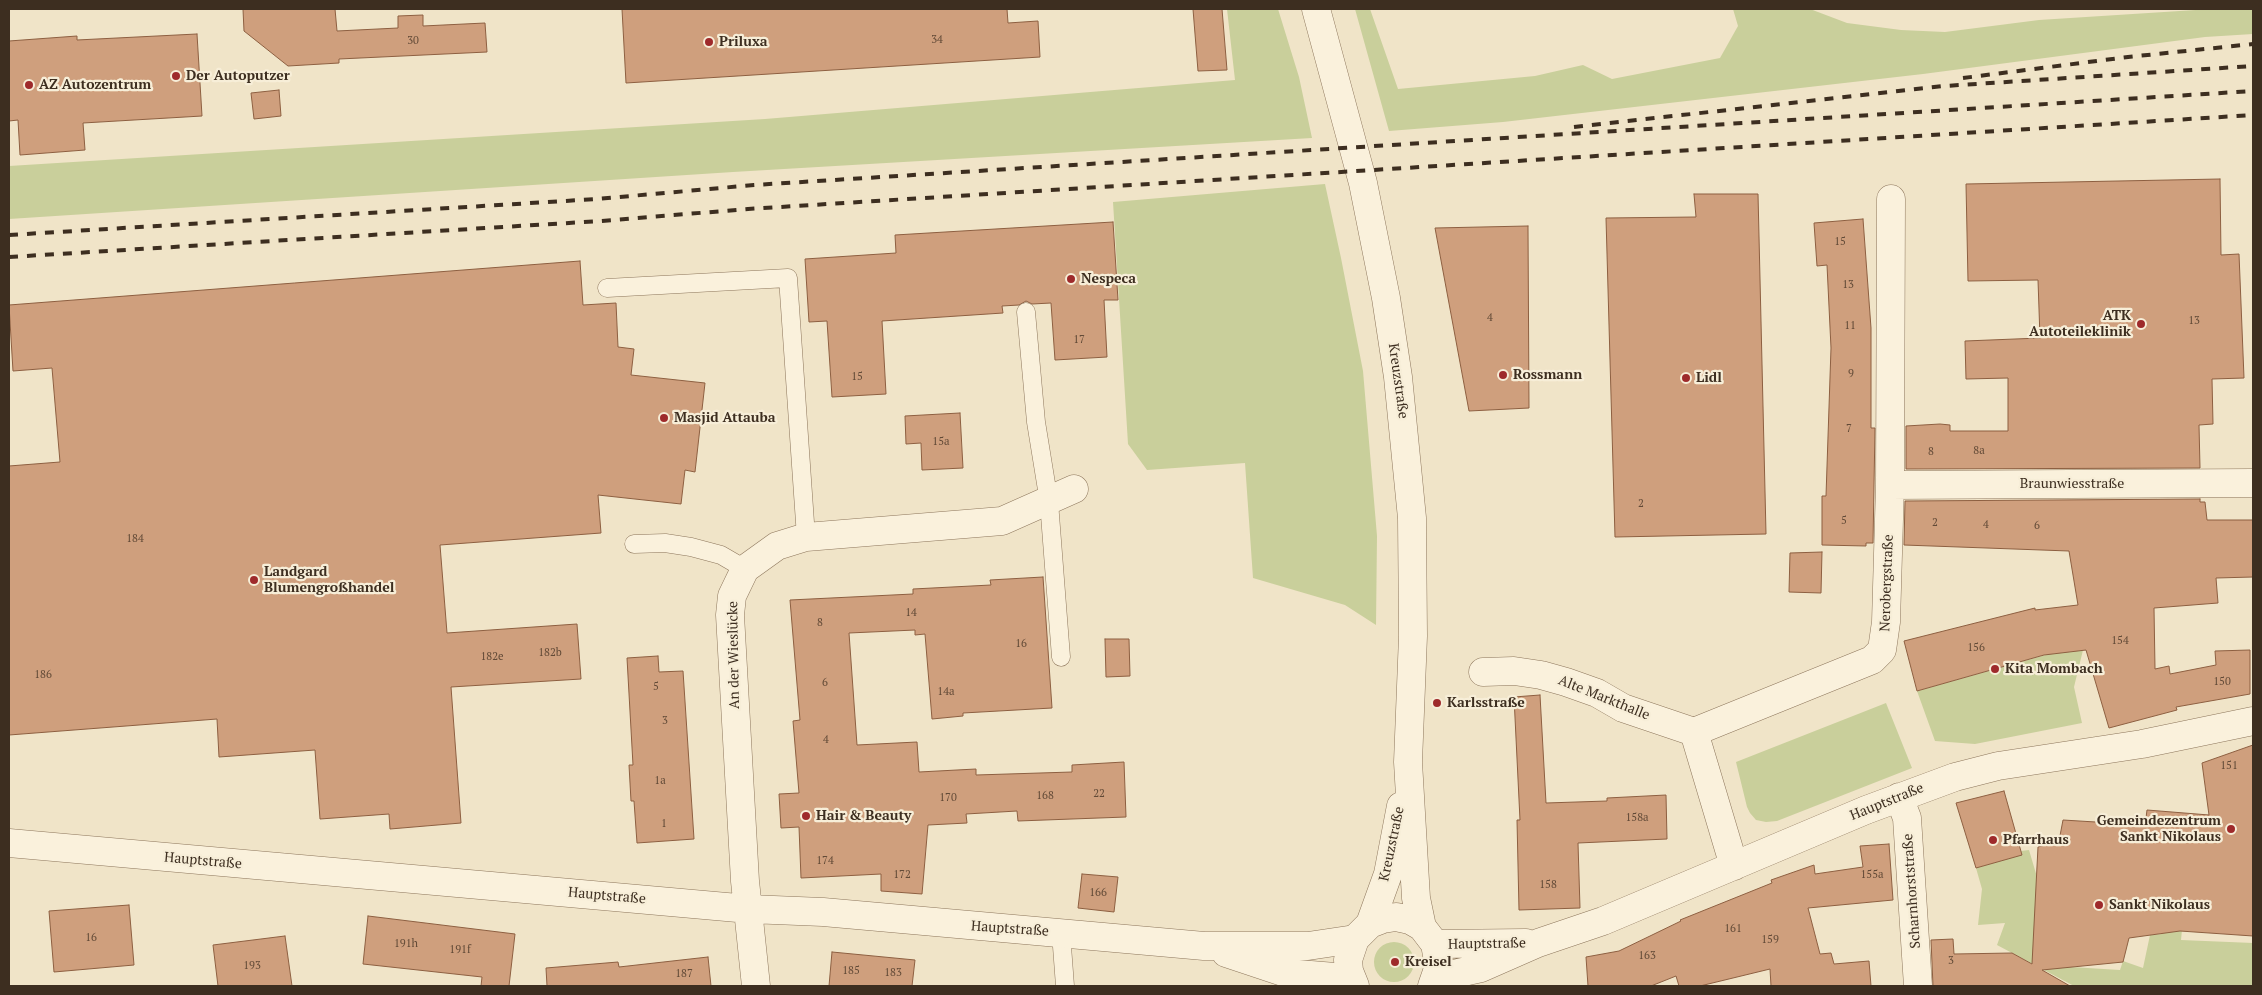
<!DOCTYPE html>
<meta charset="utf-8">
<style>
body{margin:0}
#map{position:relative;width:2262px;height:995px;overflow:hidden;background:#f0e4c8;font-family:"PT Serif",serif}
canvas{display:block}
.frame{position:absolute;inset:0;border:10px solid #3d2e20;pointer-events:none}
</style>
<div id="map">
<canvas width="2262" height="995"></canvas>
<div class="frame"></div>
</div>
<script>
const ctx = document.querySelector('canvas').getContext('2d');
ctx.lineJoin = 'round';
function paint(path, color) { ctx.fillStyle = color; ctx.fill(path, 'evenodd'); }
const shape = rows => new Path2D(rows.map(r => 'M' + r).join(''));
function stroke(path, color, width, dash) { ctx.strokeStyle = color; ctx.lineWidth = width; ctx.lineCap = dash ? 'butt' : 'round'; ctx.setLineDash(dash || []); ctx.stroke(path); }
function drawText(font, color, halo, rows, align = 'center') {
  ctx.font = font + ' "PT Serif",serif'; ctx.lineWidth = 4.5; ctx.setLineDash([]); ctx.textBaseline = 'middle'; ctx.strokeStyle = halo; ctx.fillStyle = color; for (const [text, x, y, turn = 0] of rows) {
    ctx.save(); ctx.translate(x, y); ctx.rotate((+turn || 0) * Math.PI / 180); ctx.textAlign = isNaN(turn) ? turn : align; if (halo) ctx.strokeText(text, 0, 0); ctx.fillText(text, 0, 0); ctx.restore();
  }
}
const green = shape([
 [1227,9,1278,9,1299,77,1312,138,733,172,9,219,9,166,765,119,1235,80],
 [1355,9,1370,9,1398,89,1535,76,1583,65,1612,79,1720,58,1738,26,1733,9,1810,9,1847,23,1901,30,1945,32,2039,20,2211,9,2253,9,2253,34,2205,37,1923,74,1503,122,1389,131],
 [1325,184,1341,258,1363,371,1377,536,1376,625,1345,605,1253,578,1245,463,1147,470,1128,444,1113,202],
 [2083,650,2074,687,2082,723,1975,744,1935,741,1917,691,2049,654],
 [1886,703,1912,768,1777,821,1766,822,1756,820,1750,813,1747,807,1736,762],
 [2029,850,2037,877,2066,934,2071,967,2120,970,2123,961,2143,968,2150,935,2161,934,2187,880,2181,940,2253,943,2253,986,2074,986,1997,945,2005,923,1978,925,1982,889,1976,868,2017,856,2022,854,2021,851],
 '1374 962a20 20 0 1 1 40 0a20 20 0 1 1-40 0Z'
]);
const building = shape([
 [243,9,335,9,337,31,398,28,398,16,423,15,423,26,485,23,487,52,339,59,339,63,288,66,244,31,243,9],
 [622,9,1007,9,1008,23,1038,21,1040,57,626,83,622,9],
 [1193,9,1222,9,1227,70,1198,71,1193,9],
 [197,34,202,116,83,123,85,150,20,155,18,120,9,121,9,41,77,36,77,40,197,34],
 [279,90,281,116,254,119,251,93,279,90],
 [2220,179,2221,255,2239,254,2244,378,2212,379,2213,424,2199,425,2200,468,1906,469,1906,426,1940,424,1950,425,1950,431,2008,431,2008,378,1966,379,1965,341,2040,338,2038,280,1968,281,1966,184,2220,179],
 [1694,194,1758,194,1766,534,1615,537,1606,218,1696,217,1694,194],
 [1863,219,1871,328,1871,428,1875,428,1873,543,1866,543,1866,546,1822,545,1822,496,1826,496,1831,348,1827,265,1817,266,1814,223,1863,219],
 [1113,222,1118,300,1104,300,1107,357,1055,360,1051,303,1032,304,1026,301,1019,305,1002,306,1003,313,882,321,886,394,832,397,827,321,809,322,805,259,896,253,895,235,1113,222],
 [1528,226,1529,408,1469,411,1435,228,1528,226],
 [580,261,583,305,616,303,618,347,634,349,631,375,705,383,695,472,685,470,681,504,598,495,601,533,440,545,447,633,577,624,581,679,451,687,461,823,390,829,389,814,320,819,315,750,219,757,217,719,9,735,9,466,60,462,52,368,13,371,9,305,580,261],
 [960,413,963,468,922,470,921,443,906,444,905,416,960,413],
 [2200,499,2200,502,2205,502,2207,520,2253,520,2253,577,2216,578,2218,603,2154,608,2155,669,2169,666,2170,674,2216,665,2215,651,2250,650,2250,694,2176,707,2177,710,2109,728,2086,650,2044,655,1917,691,1904,641,2035,608,2035,610,2078,605,2069,551,1904,545,1905,501,2200,499],
 [1822,552,1821,593,1789,592,1790,553,1822,552],
 [1043,577,1052,708,963,713,963,716,932,719,925,634,915,635,915,630,849,633,857,745,917,742,919,772,976,769,976,775,1072,772,1072,765,1124,762,1126,817,1018,821,1017,811,966,814,967,823,928,825,922,894,881,891,881,874,801,878,799,827,781,828,779,794,799,793,793,721,800,720,790,600,913,594,913,589,991,585,990,580,1043,577],
 [1105,639,1129,639,1130,676,1106,677,1105,639],
 [658,656,659,672,683,671,694,839,637,843,634,801,631,801,629,765,633,765,627,658,658,656],
 [1540,695,1546,803,1607,801,1607,798,1666,795,1667,839,1578,843,1580,908,1519,910,1517,820,1520,820,1514,697,1540,695],
 [2253,745,2253,936,2180,931,2129,938,2123,962,2042,970,2070,986,1933,986,1931,940,1953,939,1954,954,2012,953,2032,964,2038,847,2059,841,2063,820,2128,824,2128,820,2146,818,2147,810,2209,815,2202,763,2253,745],
 [2004,791,2022,855,1976,868,1956,803,2004,791],
 [1889,844,1893,900,1808,908,1820,954,1831,953,1834,964,1869,961,1871,986,1771,986,1770,969,1700,986,1679,986,1676,976,1651,986,1588,986,1586,957,1619,951,1681,921,1680,920,1772,883,1771,880,1814,865,1815,874,1863,867,1860,846,1889,844],
 [1082,874,1118,877,1114,912,1078,908,1082,874],
 [129,905,134,965,54,972,49,911,129,905],
 [368,916,515,934,509,986,481,986,482,977,363,964,368,916],
 [285,936,292,986,218,986,213,945,285,936],
 [832,952,915,960,912,986,829,986,832,952],
 [708,957,711,986,547,986,546,968,618,962,619,967,708,957]
]);
const service = shape([
 [607,288,788,278,806,537],
 [1026,312,1036,422,1049,502,1061,657],
 [634,544,665,543,691,547,721,555,745,569],
 [1061,933,1065,986]
]);
const minor = shape([
 [1890,485,2253,483],
 [1483,672,1514,671,1541,675,1566,682,1597,693,1623,708,1694,732],
 [1694,732,1872,660,1882,650,1886,622,1890,485,1891,199],
 [1694,732,1734,866],
 [1899,797,1907,818,1918,986],
 [9,843,749,909,823,912,1204,946,1308,946,1355,939],
 [1435,944,1526,943],
 [1226,953,1286,973,1335,977,1353,983],
 [1436,978,1481,968,1538,943,1603,921,1866,810,1955,777,1998,766,2142,744,2253,721],
 [756,986,745,881,730,615,732,596,745,569,777,546,806,537,1002,521,1074,489]
]);
const tertiary = shape([
 [1316,9,1363,183,1386,298,1398,377,1412,518,1413,636,1408,762,1416,898,1422,927],
 [1370,924,1388,874,1401,806],
 [1355,986,1349,971,1348,960,1355,939,1370,924,1383,919,1396,917,1410,920,1422,927,1435,944,1439,966,1432,986]
]);
const rail = shape([
 [1963,78,2128,57,2253,44],
 [1574,127,1944,86,2253,66],
 [9,235,597,199,754,185,2253,91],
 [9,257,601,221,748,209,2253,115]
]);
const markers = [
 [709,42,5,"#9e2a2b"],
 [176,76,5,"#9e2a2b"],
 [29,85,5,"#9e2a2b"],
 [1071,279,5,"#9e2a2b"],
 [2141,324,5,"#9e2a2b"],
 [1503,375,5,"#9e2a2b"],
 [1686,378,5,"#9e2a2b"],
 [664,418,5,"#9e2a2b"],
 [254,580,5,"#9e2a2b"],
 [1995,669,5,"#9e2a2b"],
 [1437,703,5,"#9e2a2b"],
 [806,816,5,"#9e2a2b"],
 [2231,829,5,"#9e2a2b"],
 [1993,840,5,"#9e2a2b"],
 [2099,905,5,"#9e2a2b"],
 [1395,962,5,"#9e2a2b"]
];
const numberNames = [
 ["34",937,40],
 ["30",413,41],
 ["15",1840,242],
 ["13",1848,285],
 ["4",1490,318],
 ["13",2194,321],
 ["11",1850,326],
 ["17",1079,340],
 ["9",1851,374],
 ["15",857,377],
 ["7",1849,429],
 ["15a",941,442],
 ["8a",1979,451],
 ["8",1931,452],
 ["2",1641,504],
 ["5",1844,521],
 ["2",1935,523],
 ["4",1986,525],
 ["6",2037,526],
 ["184",135,539],
 ["14",911,613],
 ["8",820,623],
 ["154",2120,641],
 ["16",1021,644],
 ["156",1976,648],
 ["182b",550,653],
 ["182e",492,657],
 ["186",43,675],
 ["150",2222,682],
 ["6",825,683],
 ["5",656,687],
 ["14a",946,692],
 ["3",665,721],
 ["4",826,740],
 ["151",2229,766],
 ["1a",660,781],
 ["22",1099,794],
 ["168",1045,796],
 ["170",948,798],
 ["158a",1637,818],
 ["1",664,824],
 ["174",825,861],
 ["172",902,875],
 ["155a",1872,875],
 ["158",1548,885],
 ["166",1098,893],
 ["161",1733,929],
 ["16",91,938],
 ["159",1770,940],
 ["191h",406,944],
 ["191f",460,950],
 ["163",1647,956],
 ["3",1951,961],
 ["193",252,966],
 ["185",851,971],
 ["183",893,973],
 ["187",684,974]
];
const poiNames = [
 ["Priluxa",719,42],
 ["Der Autoputzer",186,76],
 ["AZ Autozentrum",39,85],
 ["Nespeca",1081,279],
 ["ATK",2131,316,"right"],
 ["Autoteileklinik",2131,332,"right"],
 ["Rossmann",1513,375],
 ["Lidl",1696,378],
 ["Masjid Attauba",674,418],
 ["Landgard",264,572],
 ["Blumengroßhandel",264,588],
 ["Kita Mombach",2005,669],
 ["Karlsstraße",1447,703],
 ["Hair & Beauty",816,816],
 ["Gemeindezentrum",2221,821,"right"],
 ["Sankt Nikolaus",2221,837,"right"],
 ["Pfarrhaus",2003,840],
 ["Sankt Nikolaus",2109,905],
 ["Kreisel",1405,962]
];
const streetNames = [
 ["Kreuzstraße",1398,381,82],
 ["Braunwiesstraße",2072,484],
 ["Nerobergstraße",1887,583,-88],
 ["An der Wieslücke",734,655,-91],
 ["Alte Markthalle",1604,698,22],
 ["Hauptstraße",1887,802,-22],
 ["Kreuzstraße",1392,844,-78],
 ["Hauptstraße",203,861,5],
 ["Scharnhorststraße",1912,891,-94],
 ["Hauptstraße",607,896,5],
 ["Hauptstraße",1010,929,4],
 ["Hauptstraße",1487,944,-1]
];
paint(green, '#c9cf9b');
paint(building, '#cf9f7d');
stroke(building, '#8d5f41', 1);
stroke(service, '#8d765c', 19);
stroke(minor, '#8d765c', 29);
stroke(tertiary, '#8d765c', 29);
stroke(service, '#faf1dc', 18);
stroke(minor, '#faf1dc', 28);
stroke(tertiary, '#faf1dc', 28);
stroke(rail, '#3d2e20', 4, [9, 9]);
for (const [x, y, r, color] of markers) { const dot = new Path2D(); dot.arc(x, y, r, 0, 2 * Math.PI); ctx.fillStyle = color; ctx.fill(dot); stroke(dot, '#f7eed8', 2); }
drawText('11px', '#624a37', null, numberNames);
drawText('bold 14px', '#3d2e20', '#f7eed8', poiNames, 'left');
drawText('14px', '#3d2e20', '#f7eed8', streetNames);
</script>
